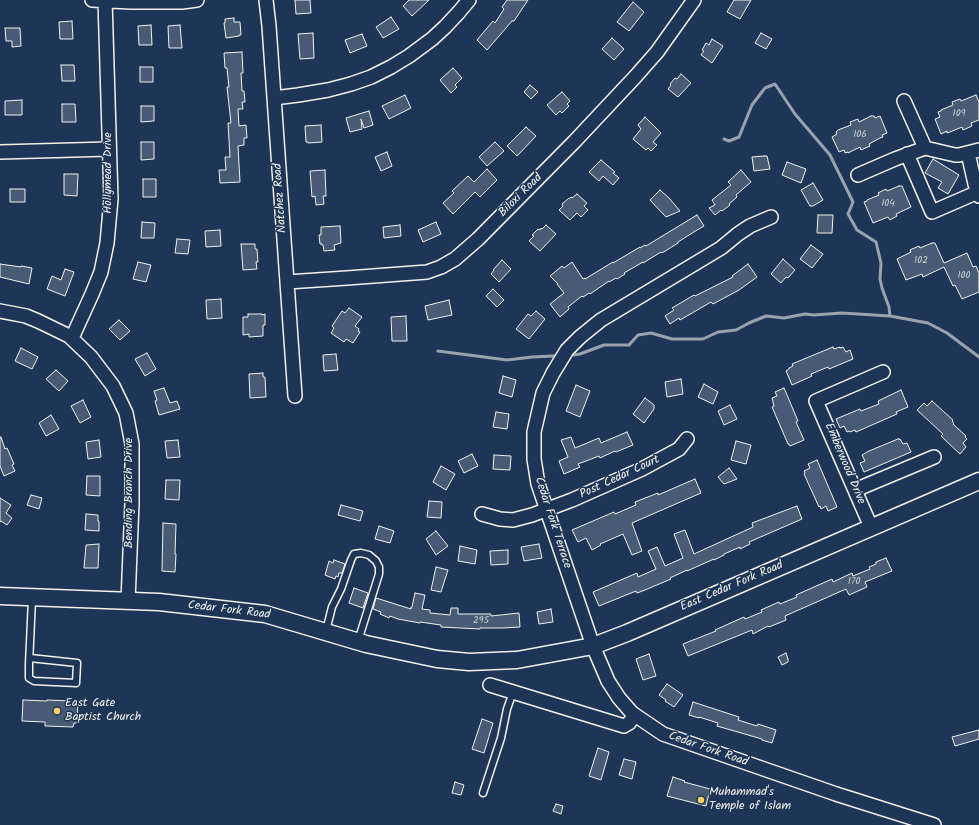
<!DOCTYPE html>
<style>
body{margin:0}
canvas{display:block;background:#1d3557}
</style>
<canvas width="979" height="825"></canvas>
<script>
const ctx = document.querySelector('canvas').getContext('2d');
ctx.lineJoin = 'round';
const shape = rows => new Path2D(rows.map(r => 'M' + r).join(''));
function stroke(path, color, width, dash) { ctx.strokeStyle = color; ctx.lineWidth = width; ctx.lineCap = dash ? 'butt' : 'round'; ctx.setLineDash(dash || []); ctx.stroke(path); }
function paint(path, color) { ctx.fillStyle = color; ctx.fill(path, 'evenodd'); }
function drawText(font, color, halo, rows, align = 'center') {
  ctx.font = font + ' Kalam,sans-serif'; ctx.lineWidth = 3; ctx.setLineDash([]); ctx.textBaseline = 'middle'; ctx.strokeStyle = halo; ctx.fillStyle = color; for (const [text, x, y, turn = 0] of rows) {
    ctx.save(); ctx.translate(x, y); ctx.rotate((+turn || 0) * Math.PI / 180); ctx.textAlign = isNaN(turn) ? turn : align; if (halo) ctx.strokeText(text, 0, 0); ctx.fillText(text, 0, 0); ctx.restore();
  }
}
const stream = shape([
 [724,139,729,141,739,137,752,105,765,88,775,84,795,114,830,155,853,202,848,214,857,230,876,242,881,263,880,279,882,288,889,307,890,316],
 [438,351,507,360,532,357,554,356],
 [574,355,580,354,604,345,629,345,638,335,651,333,672,339,703,339,718,332,736,330,749,323,766,316,784,318,805,314,814,315,842,313,890,316,928,323,947,333,979,357]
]);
const building = shape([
 [295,0,310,0,311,13,296,14,295,0],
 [409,0,429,0,412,16,403,6,409,0],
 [507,0,528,0,514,21,512,21,487,50,477,40,493,21,495,23,504,9,502,7,507,0],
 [734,0,751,0,740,19,727,12,734,0],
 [633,2,644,12,629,31,617,22,633,2],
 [391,17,399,29,383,38,376,27,391,17],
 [234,18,234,22,240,22,241,35,239,35,239,36,226,38,224,23,225,23,225,19,234,18],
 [72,21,73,39,60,39,59,22,72,21],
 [151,25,152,45,139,45,138,26,151,25],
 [180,25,182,48,169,48,168,26,180,25],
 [5,28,20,28,21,46,12,47,12,41,6,41,5,28],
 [313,33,314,58,300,59,298,34,313,33],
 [761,33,772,39,766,49,755,43,761,33],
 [362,34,367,46,350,53,345,40,362,34],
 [612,38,624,49,614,60,602,49,612,38],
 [712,39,723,46,712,63,701,55,704,51,702,50,706,43,709,45,712,39],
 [242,52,243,73,241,73,242,91,244,91,245,102,242,102,243,109,238,109,239,126,246,125,247,138,244,138,244,145,238,146,240,182,220,183,219,170,226,170,225,157,230,157,228,123,231,123,227,87,229,87,227,68,225,68,224,53,242,52],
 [61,65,74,65,75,81,62,81,61,65],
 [140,67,153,67,153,82,140,82,140,67],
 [453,68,462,78,455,85,457,87,451,93,440,80,453,68],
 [681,74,691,83,678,97,668,89,671,85,670,84,675,78,677,79,681,74],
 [530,85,538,92,531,99,524,92,530,85],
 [562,92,570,101,567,104,569,106,562,113,560,111,556,115,547,105,562,92],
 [405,95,411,108,389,119,382,106,405,95],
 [976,95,979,102,979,120,971,123,972,126,963,130,962,127,950,132,947,133,947,131,941,134,935,119,940,117,938,112,941,111,941,110,953,105,952,102,960,99,961,101,976,95],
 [22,100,22,115,5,115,5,101,22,100],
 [62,104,75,104,76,122,62,122,62,104],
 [141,106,154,106,154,121,141,122,141,106],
 [369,111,373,125,364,128,361,119,362,129,350,132,346,118,369,111],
 [871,116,874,116,875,118,880,116,887,133,882,135,883,137,880,138,869,144,870,146,861,150,860,147,848,153,848,152,845,153,844,150,839,152,832,137,837,134,836,132,838,130,851,125,850,122,858,119,859,122,871,116],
 [645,117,661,133,653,142,657,145,651,151,648,148,646,150,633,139,641,129,638,125,645,117],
 [321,125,322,142,308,143,308,142,306,142,305,126,321,125],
 [526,127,536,136,517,156,507,146,526,127],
 [141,142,154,142,154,159,141,160,141,142],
 [495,142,504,151,487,166,479,157,495,142],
 [387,152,392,166,381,171,375,157,387,152],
 [764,156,767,156,770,169,754,171,752,157,764,156],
 [933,159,959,175,948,194,938,188,942,182,925,173,933,159],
 [601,160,615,172,613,173,619,178,613,185,603,176,599,181,589,172,601,160],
 [787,162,806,169,801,183,782,175,787,162],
 [487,169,497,180,480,197,475,192,453,214,443,203,454,193,452,191,468,176,474,182,487,169],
 [325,170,326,196,323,196,324,204,316,205,315,196,312,197,310,171,325,170],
 [741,170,751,182,736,195,737,197,729,204,730,205,722,211,721,210,715,215,709,208,715,205,712,200,731,185,728,182,741,170],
 [64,174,78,174,77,196,64,195,64,174],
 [143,179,156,179,156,197,143,197,143,179],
 [813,183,823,200,813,206,810,206,801,190,813,183],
 [899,186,902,186,911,207,896,214,897,216,890,220,888,217,873,223,864,202,867,201,867,200,879,195,878,193,886,189,887,191,899,186],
 [10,189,25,189,25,202,10,202,10,189],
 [660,190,669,198,680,211,666,217,650,200,660,190],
 [577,194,587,203,584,206,588,210,581,217,577,213,570,220,559,210,563,206,562,204,569,198,569,199,571,197,572,198,577,194],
 [697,215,704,226,697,230,678,242,678,243,662,253,661,252,643,263,643,262,624,273,625,274,617,279,616,278,609,282,609,281,590,294,589,293,583,297,582,296,568,307,569,309,560,317,550,304,564,293,557,284,558,284,550,276,562,266,564,268,572,262,583,279,585,278,585,279,613,262,613,263,640,247,640,248,645,245,646,246,697,215],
 [818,215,833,215,832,233,817,233,818,215],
 [142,222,155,223,154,238,141,238,142,222],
 [436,222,441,234,423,242,418,230,436,222],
 [400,225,401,236,384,238,383,227,400,225],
 [546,225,556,234,540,251,529,241,534,236,532,235,538,229,540,230,541,228,542,229,546,225],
 [340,226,341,243,334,245,335,250,324,251,323,245,322,245,322,244,320,244,319,235,321,235,321,227,340,226],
 [220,230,221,246,206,247,205,231,220,230],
 [177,239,190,240,188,254,175,253,177,239],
 [932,243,935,243,944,263,967,253,973,267,976,266,979,273,979,292,962,299,955,285,953,286,944,267,923,277,922,274,906,280,897,259,911,252,910,250,919,246,920,248,932,243],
 [241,244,255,244,255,249,257,249,258,262,256,262,257,269,243,270,241,244],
 [811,245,823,254,812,268,800,259,811,245],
 [783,259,795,270,788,278,786,277,781,283,771,274,783,259],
 [502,260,511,269,499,282,491,274,494,270,493,270,502,260],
 [138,262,151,265,146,282,133,279,138,262],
 [0,264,21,267,21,266,32,268,29,284,0,277,0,264],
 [748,264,757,277,739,290,713,304,711,302,680,320,679,318,670,324,665,316,674,310,672,308,694,295,695,296,733,277,732,276,748,264],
 [65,269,74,272,65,296,47,289,52,276,61,280,65,269],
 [493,289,504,300,497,307,486,296,493,289],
 [221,299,222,318,207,319,206,300,221,299],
 [449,300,452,315,428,320,425,306,449,300],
 [349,308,362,317,355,326,359,329,358,331,360,332,353,343,346,339,344,342,331,333,334,328,332,326,342,311,345,313,349,308],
 [536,311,545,319,529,339,516,329,528,314,531,316,536,311],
 [248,314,262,314,262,315,265,314,265,325,263,325,263,336,249,337,249,334,243,335,243,317,248,317,248,314],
 [406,316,407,341,392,341,391,317,406,316],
 [119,320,130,331,120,340,109,329,119,320],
 [833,347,834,349,840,347,840,348,843,347,846,352,850,350,853,359,829,369,828,367,811,374,812,376,792,385,786,371,789,369,789,368,793,366,792,364,833,347],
 [21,348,38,357,32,369,15,361,21,348],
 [147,353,156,369,145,376,135,359,147,353],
 [336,354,338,370,324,371,323,355,336,354],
 [56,370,68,381,59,391,46,379,56,370],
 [263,373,263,377,265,377,266,397,250,398,249,374,263,373],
 [503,376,516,380,512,397,499,393,503,376],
 [681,379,683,394,667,397,665,382,681,379],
 [704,384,718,392,713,404,698,397,704,384],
 [576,385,590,391,580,417,566,411,576,385],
 [164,388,170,403,177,401,180,409,159,415,155,401,157,400,154,391,164,388],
 [784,388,798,421,796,422,804,440,790,446,789,444,788,444,772,407,774,406,772,398,777,396,775,392,784,388],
 [901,390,908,407,896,412,897,414,856,432,855,430,850,432,849,431,847,432,844,426,840,428,836,419,860,409,861,411,879,404,878,401,901,390],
 [645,398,654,405,654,409,644,423,633,414,645,398],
 [83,400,91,417,80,423,71,406,83,400],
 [932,401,953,420,952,421,954,423,953,424,966,436,965,437,967,439,963,443,966,447,960,454,941,436,943,434,917,410,924,403,927,406,932,401],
 [730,405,737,419,724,425,718,411,730,405],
 [496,412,509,414,507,429,493,427,496,412],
 [51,415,59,429,46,436,39,423,51,415],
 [627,432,633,445,616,452,615,451,600,458,599,456,578,464,580,467,564,474,559,461,568,457,561,440,571,437,575,448,599,438,601,443,627,432],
 [0,437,1,437,5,449,7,448,14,464,12,465,15,471,4,476,0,466,0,437],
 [898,439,900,439,903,444,907,443,911,452,864,472,860,463,865,461,862,455,869,451,898,439],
 [99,440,101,457,88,459,86,442,99,440],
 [178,440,180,457,167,458,165,441,178,440],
 [736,441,751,445,746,464,731,460,736,441],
 [472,454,478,466,464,473,458,461,472,454],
 [494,455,511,456,510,470,493,469,494,455],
 [817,460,837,507,828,511,826,506,821,509,820,506,819,507,804,474,805,473,804,471,810,468,808,464,817,460],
 [441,466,455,474,446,490,433,482,441,466],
 [729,468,737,479,724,484,718,477,729,468],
 [87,476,100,476,100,496,86,495,87,476],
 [695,479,701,493,632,523,642,551,632,555,623,534,600,544,601,545,592,550,586,538,578,542,572,530,614,512,615,514,636,505,635,502,658,493,658,495,695,479],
 [166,480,180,480,179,500,165,499,166,480],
 [31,495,42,498,39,509,27,505,31,495],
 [0,498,11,505,6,513,12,518,7,525,1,521,0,522,0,498],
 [429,501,442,502,441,518,427,517,429,501],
 [341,505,363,511,360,521,338,515,341,505],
 [797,506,802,519,749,542,750,544,740,549,740,547,724,554,724,555,714,560,714,559,687,571,687,570,670,578,671,579,645,590,637,593,636,591,599,606,593,592,637,573,638,577,656,569,648,551,657,547,665,566,683,558,674,534,685,530,694,554,753,527,752,523,797,506],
 [86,514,98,515,98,521,99,521,99,531,85,530,86,514],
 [163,523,176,524,175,554,176,554,175,572,162,571,163,523],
 [379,526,394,531,390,543,375,539,379,526],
 [436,531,448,546,436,555,426,539,436,531],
 [99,544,98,568,84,568,86,545,99,544],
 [539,544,542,558,524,561,521,547,539,544],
 [460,546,477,550,475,564,458,561,460,546],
 [508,550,508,564,491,565,490,551,508,550],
 [886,558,892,571,865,582,867,587,849,595,846,589,785,616,786,620,769,627,768,626,753,634,752,630,688,656,683,644,716,631,715,630,744,617,745,619,762,612,761,610,779,602,780,604,797,597,796,595,832,579,833,582,852,573,853,576,870,569,869,567,876,564,876,562,886,558],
 [334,560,345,564,342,573,339,573,338,577,336,576,335,579,325,575,329,561,333,563,334,560],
 [436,567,448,570,441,592,431,590,436,567],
 [354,588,368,593,363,608,349,603,354,588],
 [415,593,425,595,422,609,430,610,430,613,450,615,451,608,458,608,458,614,491,614,491,616,519,613,520,627,503,628,480,628,480,629,441,627,441,625,420,622,420,623,398,619,390,616,389,618,380,614,381,612,373,609,376,598,411,609,411,607,412,607,415,593],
 [551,609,553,622,539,624,537,612,551,609],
 [786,653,788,659,788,662,782,665,778,657,786,653],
 [649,654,656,676,643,680,636,659,649,654],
 [667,684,683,695,674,707,665,701,666,700,659,695,667,684],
 [23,700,47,701,47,700,72,701,72,702,78,703,77,723,74,723,73,727,45,726,45,722,22,721,23,700],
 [693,702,739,717,738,720,757,726,758,724,776,730,772,743,762,740,762,739,717,726,718,723,699,717,699,718,689,715,693,702],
 [482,719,493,723,484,753,472,749,482,719],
 [979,730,979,739,955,746,952,737,979,730],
 [598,748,609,752,601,780,589,776,598,748],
 [624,759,636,762,632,779,619,775,624,759],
 [673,777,685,781,684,782,710,789,706,806,667,796,673,777],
 [455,782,464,785,461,795,452,793,455,782],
 [556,804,563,806,561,814,553,811,556,804]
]);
const service = shape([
 [326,631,332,607,341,589,351,560,354,554,361,553,369,555,376,561,379,567,379,574,358,641],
 [30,658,77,663,76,683,34,681,29,678,29,664,32,599],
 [483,793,501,738,507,709,513,692]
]);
const minor = shape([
 [92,0,131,2,182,2,197,0],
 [266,0,269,26,295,396],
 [274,98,298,95,328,90,351,84,371,77,391,67,409,56,432,39,445,27,459,12,469,0],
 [904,101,925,148],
 [0,152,109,149],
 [968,153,975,184,979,196],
 [907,154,932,212,978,192],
 [858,175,895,159,925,148,955,155,959,155,979,150],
 [771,217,750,226,738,234,721,248,601,320,580,337,567,350,553,373,543,393,534,432,534,459,538,484,593,646,608,681,619,698,632,713,663,734,836,794,934,825],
 [287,282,347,278,427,272,441,267,455,259,478,239,574,142,635,77,657,52,694,0],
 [0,311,26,316,38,321,69,336,91,357,113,386,126,413,132,444,132,503,128,601],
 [72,338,92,294,101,272,107,243,111,199,105,0],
 [855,490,934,457],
 [482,514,500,519,513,520,532,515,572,500,642,469,679,449,687,439],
 [871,527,816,401,883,372],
 [490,685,624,726,629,723,635,715]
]);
const tertiary = shape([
 [0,596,159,602,265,614,366,644,437,659,469,662,517,660,593,646,627,633,979,481]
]);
const markers = [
 [57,711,4,"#ffd166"],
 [701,800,4,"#ffd166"]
];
const numberNames = [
 ["109",959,114],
 ["106",860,135],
 ["104",888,204],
 ["102",921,261],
 ["100",964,276],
 ["170",854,582],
 ["295",481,621]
];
const streetNames = [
 ["Hollymead Drive",109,173,-90],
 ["Biloxi Road",521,196,-45],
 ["Natchez Road",281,198,-94],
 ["Emberwood Drive",844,464,67],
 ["Post Cedar Court",620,478,-25],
 ["Bending Branch Drive",130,493,-90],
 ["Cedar Fork Terrace",552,523,72],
 ["East Cedar Fork Road",732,587,-23],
 ["Cedar Fork Road",229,611,7],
 ["Cedar Fork Road",708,750,19]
];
const poiNames = [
 ["East Gate",65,704],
 ["Baptist Church",65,718],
 ["Muhammad's",709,793],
 ["Temple of Islam",709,807]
];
stroke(stream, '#9aa2ab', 3);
paint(building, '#485b74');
stroke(building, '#f4f1e8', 1);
stroke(service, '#f4f1e8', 9);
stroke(minor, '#f4f1e8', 16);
stroke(tertiary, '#f4f1e8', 19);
stroke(service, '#1d3557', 6);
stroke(minor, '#1d3557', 13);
stroke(tertiary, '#1d3557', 16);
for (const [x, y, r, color] of markers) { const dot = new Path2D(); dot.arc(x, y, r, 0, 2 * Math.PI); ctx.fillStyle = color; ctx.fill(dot); stroke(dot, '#1d3557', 1.5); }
drawText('10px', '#c9cccb', null, numberNames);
drawText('12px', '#f4f1e8', '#1d3557', streetNames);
drawText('12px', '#f4f1e8', '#1d3557', poiNames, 'left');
</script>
